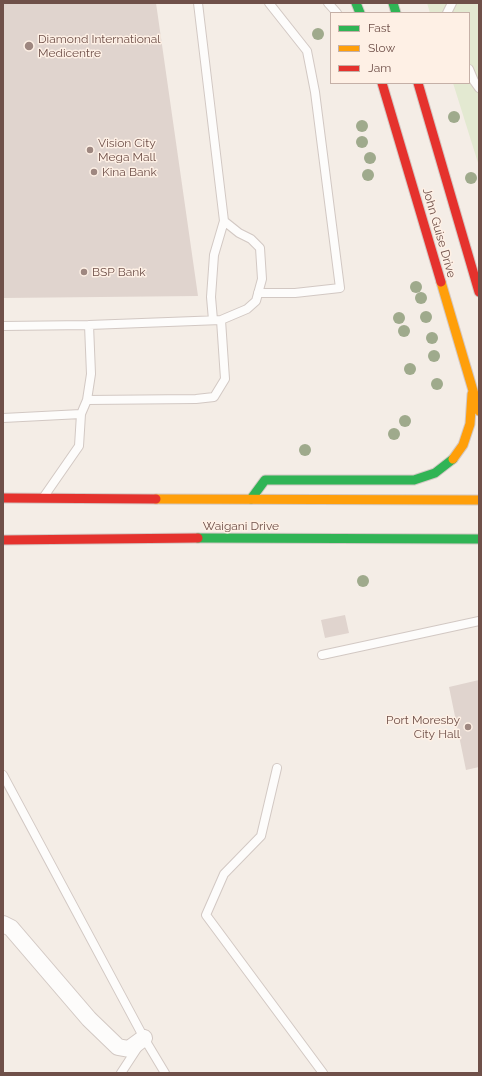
<!DOCTYPE html>
<style>
body{margin:0}
#map{position:relative;width:482px;height:1076px;overflow:hidden;background:#f4ede6;font-family:Raleway,sans-serif}
canvas{display:block}
.frame{position:absolute;inset:0;border:4px solid #6f5049;pointer-events:none}
.legend{position:absolute;left:330px;top:12px;width:140px;height:72px;box-sizing:border-box;background:#fef0e5;border:1px solid #c5b0a7;margin:0;padding:5px 7px;list-style:none;font-size:12px;color:#6f5049}
.legend li{display:flex;align-items:center;gap:8px;height:20px}
.legend b{width:20px;border:1px solid #c5b0a7}
</style>
<div id="map">
<canvas width="482" height="1076"></canvas>
<div class="frame"></div>
<ul class="legend">
<li><b style="height:5px;background:#30b455"></b>Fast</li>
<li><b style="height:5px;background:#ff9f0a"></b>Slow</li>
<li><b style="height:5px;background:#e5322d"></b>Jam</li>
</ul>
</div>
<script>
const ctx = document.querySelector('canvas').getContext('2d');
ctx.lineJoin = 'round';
function paint(path, color) { ctx.fillStyle = color; ctx.fill(path, 'evenodd'); }
const shape = rows => new Path2D(rows.map(r => 'M' + r).join(''));
function stroke(path, color, width, dash) { ctx.strokeStyle = color; ctx.lineWidth = width; ctx.lineCap = dash ? 'butt' : 'round'; ctx.setLineDash(dash || []); ctx.stroke(path); }
function drawText(font, color, halo, rows, align = 'center') {
  ctx.font = font + ' Raleway,sans-serif'; ctx.lineWidth = 3; ctx.setLineDash([]); ctx.textBaseline = 'middle'; ctx.strokeStyle = halo; ctx.fillStyle = color; for (const [text, x, y, turn = 0] of rows) {
    ctx.save(); ctx.translate(x, y); ctx.rotate((+turn || 0) * Math.PI / 180); ctx.textAlign = isNaN(turn) ? turn : align; if (halo) ctx.strokeText(text, 0, 0); ctx.fillText(text, 0, 0); ctx.restore();
  }
}
const green = shape([
 [427,3,479,3,479,166,453,83,469,83,469,13,430,13]
]);
const building = shape([
 [3,3,156,3,198,296,3,298],
 [345,615,349,633,325,638,321,620],
 [479,680,479,767,466,770,449,687]
]);
const lane = shape([
 [328,3,337,13],
 [447,13,452,3],
 [469,69,474,81,479,88],
 [258,293,295,293,340,288,315,92,307,51,269,3],
 [213,320,211,297,214,255,224,221],
 [3,326,89,325],
 [87,400,196,399,214,397,225,379,221,320],
 [3,418,81,414],
 [45,495,79,446,81,414,87,400,91,374,89,325,221,320,247,309,256,301,262,279,260,248,251,239,239,233,224,221,198,3],
 [322,655,479,621],
 [277,768,261,836,224,874,206,915,323,1073],
 [3,775,144,1038,165,1073],
 [121,1073,138,1047]
]);
const street = shape([
 [3,924,11,928,89,1019,118,1047,129,1049,144,1038]
]);
const fast = shape([
 [356,3,360,13],
 [393,3,396,13],
 [251,499,265,480,414,480,435,473,453,459],
 [198,538,479,539]
]);
const slow = shape([
 [441,282,479,411],
 [453,459,463,445,470,424,472,394],
 [156,499,479,500]
]);
const jam = shape([
 [382,83,441,282],
 [418,83,479,292],
 [3,498,156,499],
 [3,540,198,538]
]);
const trees = [
 [318,34],
 [454,117],
 [362,126],
 [362,142],
 [370,158],
 [368,175],
 [471,178],
 [416,287],
 [421,298],
 [426,317],
 [399,318],
 [404,331],
 [432,338],
 [434,356],
 [410,369],
 [437,384],
 [405,421],
 [394,434],
 [305,450],
 [363,581]
];
const markers = [
 [29,46,5,"#9e8780"],
 [90,150,4,"#9e8780"],
 [94,172,4,"#9e8780"],
 [84,272,4,"#9e8780"],
 [468,727,4,"#9e8780"]
];
const poiNames = [
 ["Diamond International",38,39],
 ["Medicentre",38,53],
 ["Vision City",98,143],
 ["Mega Mall",98,157],
 ["Kina Bank",102,172],
 ["BSP Bank",92,272],
 ["Port Moresby",460,720,"right"],
 ["City Hall",460,734,"right"]
];
const streetNames = [
 ["John Guise Drive",439,233,74],
 ["Waigani Drive",241,526]
];
paint(green, '#e3e9d1');
paint(building, '#e0d4ce');
stroke(lane, '#d2c8c3', 10);
stroke(street, '#d2c8c3', 18);
stroke(fast, '#d3c8c4', 11);
stroke(slow, '#d3c8c4', 11);
stroke(jam, '#d3c8c4', 11);
stroke(lane, '#fdfcfb', 8);
stroke(street, '#fdfcfb', 16);
stroke(fast, '#30b455', 9);
stroke(slow, '#ff9f0a', 9);
stroke(jam, '#e5322d', 9);
ctx.fillStyle = '#9faa8c';
for (const [x, y] of trees) { ctx.beginPath(); ctx.arc(x, y, 6, 0, 2 * Math.PI); ctx.fill(); }
for (const [x, y, r, color] of markers) { const dot = new Path2D(); dot.arc(x, y, r, 0, 2 * Math.PI); ctx.fillStyle = color; ctx.fill(dot); stroke(dot, '#fef0e5', 1.5); }
drawText('12px', '#6f5049', '#fef0e5', poiNames, 'left');
drawText('12px', '#6f5049', '#fef0e5', streetNames);
</script>
